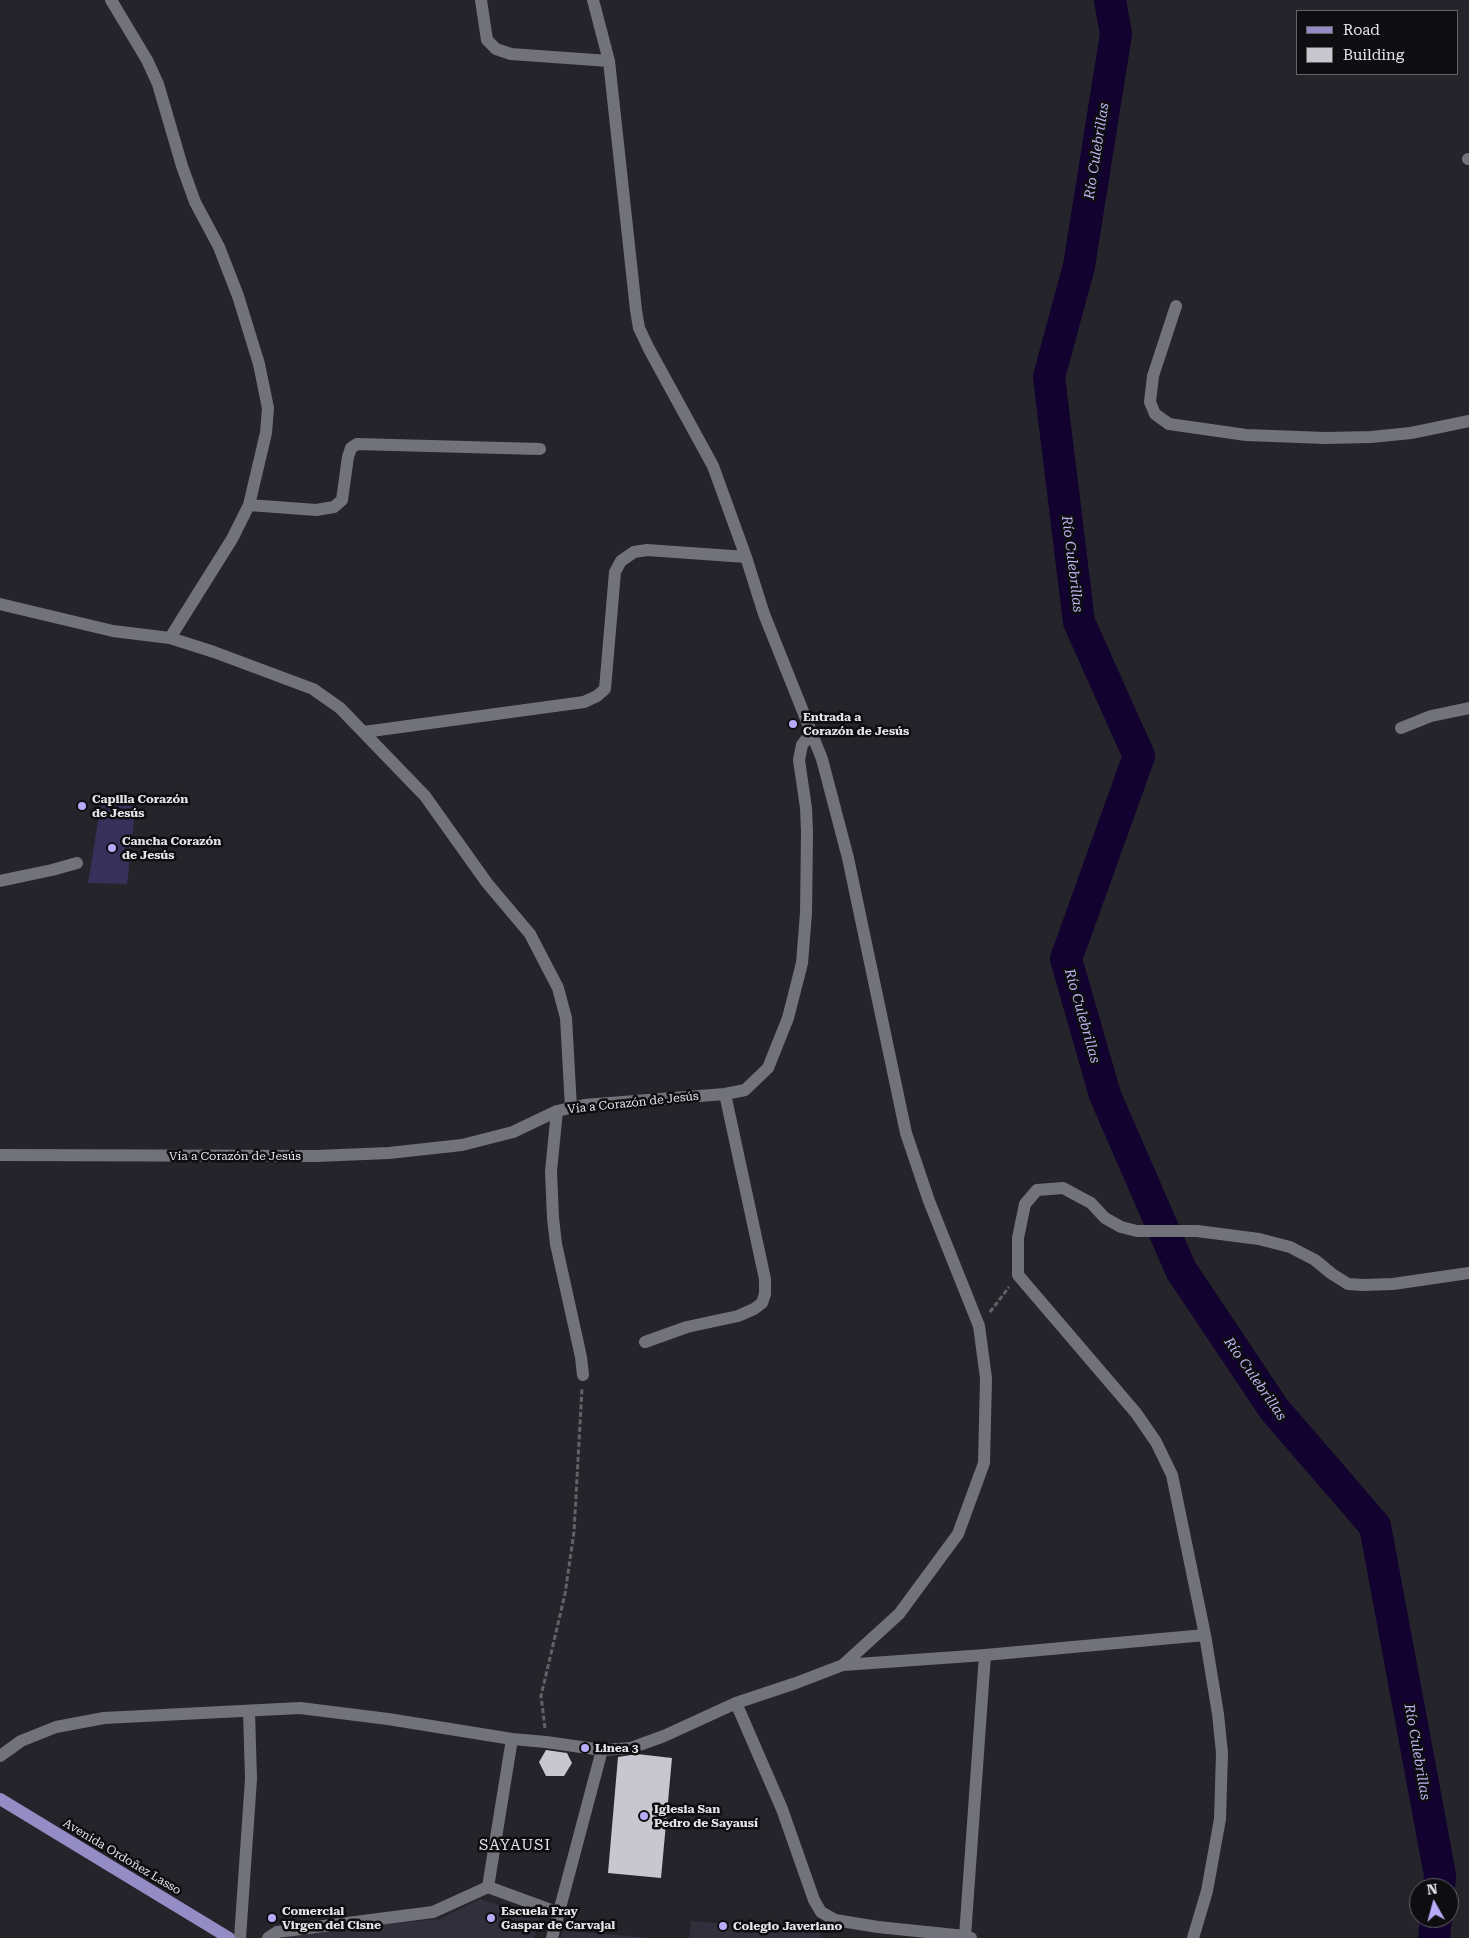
<!DOCTYPE html>
<meta charset="utf-8">
<style>
body{margin:0}
#map{position:relative;width:1469px;height:1938px;overflow:hidden;background:#25242b;font-family:"Roboto Serif",serif}
canvas{display:block}
.legend{position:absolute;left:1296px;top:10px;width:162px;height:65px;box-sizing:border-box;background:#0e0e11;border:1px solid #646467;margin:0;padding:6px 9px;list-style:none;font-size:15px;color:#e4e4e8}
.legend li{display:flex;align-items:center;gap:10px;height:25px}
.legend b{width:25px;border:1px solid #646467}
.north{position:absolute;left:1409px;top:1878px;width:50px;height:50px;box-sizing:border-box;background:#0e0e11;border:1px solid #646467;border-radius:50%;rotate:353deg;font-size:14px;font-weight:700;line-height:20px;text-align:center;color:#e4e4e8}
.north::after{content:'';display:block;margin:auto;width:18px;height:22px;background:#b6acf8;clip-path:polygon(50% 0,100% 100%,50% 72%,0 100%)}
</style>
<div id="map">
<canvas width="1469" height="1938"></canvas>
<ul class="legend">
<li><b style="height:6px;background:#948cc4"></b>Road</li>
<li><b style="height:14px;background:#c8c7d0"></b>Building</li>
</ul>
<div class="north">N</div>
</div>
<script>
const ctx = document.querySelector('canvas').getContext('2d');
ctx.lineJoin = 'round';
function paint(path, color) { ctx.fillStyle = color; ctx.fill(path, 'evenodd'); }
const shape = rows => new Path2D(rows.map(r => 'M' + r).join(''));
function stroke(path, color, width, dash) { ctx.strokeStyle = color; ctx.lineWidth = width; ctx.lineCap = dash ? 'butt' : 'round'; ctx.setLineDash(dash || []); ctx.stroke(path); }
function drawText(font, color, halo, rows, align = 'center') {
  ctx.font = font + ' "Roboto Serif",serif'; ctx.lineWidth = 5; ctx.setLineDash([]); ctx.textBaseline = 'middle'; ctx.strokeStyle = halo; ctx.fillStyle = color; for (const [text, x, y, turn = 0] of rows) {
    ctx.save(); ctx.translate(x, y); ctx.rotate((+turn || 0) * Math.PI / 180); ctx.textAlign = isNaN(turn) ? turn : align; if (halo) ctx.strokeText(text, 0, 0); ctx.fillText(text, 0, 0); ctx.restore();
  }
}
const built = shape([
 [480,1899,540,1917,534,1938,285,1938,302,1931,440,1919],
 [691,1921,820,1931,821,1938,689,1938],
 [563,1930,650,1938,561,1938]
]);
const green = shape([
 [102,797,136,802,127,884,88,883]
]);
const river = shape([
 [1110,0,1116,34,1079,266,1049,377,1079,622,1139,756,1066,959,1105,1095,1181,1270,1274,1409,1375,1526,1440,1875,1439,1888],
 [1434,1938,1436,1918]
]);
const building = shape([
 [546,1750,567,1753,572,1763,564,1776,546,1776,539,1762],
 [637,1754,672,1758,661,1878,608,1873,618,1757]
]);
const path = shape([
 [990,1312,1009,1287],
 [545,1728,541,1696,565,1594,574,1532,582,1388]
]);
const street = shape([
 [111,0,147,60,158,84,182,166,195,202,219,247,238,296,259,364,268,408,266,433,249,505,232,539,170,638],
 [481,0,487,40,496,49,511,54,609,61],
 [1468,159,1469,159],
 [1176,306,1153,376,1150,402,1155,414,1169,424,1246,435,1325,438,1371,437,1411,433,1469,421],
 [249,505,316,510,334,507,342,500,348,457,351,448,357,444,540,449],
 [0,604,113,631,170,638,214,652,313,689,340,708,425,796,487,883,530,934,558,988,566,1018,571,1108],
 [1401,728,1431,716,1469,708],
 [364,732,584,702,597,696,605,689,615,572,621,561,634,552,647,550,746,557],
 [0,881,52,870,77,863],
 [557,1111,551,1171,553,1218,556,1244,581,1357,583,1375],
 [0,1155,316,1156,389,1153,462,1145,513,1132,557,1111,584,1105,725,1094,745,1090,768,1068,788,1018,802,963,806,913,807,832,806,808,799,760,802,745,812,732],
 [645,1342,687,1327,738,1316,754,1309,762,1303,765,1294,765,1279,725,1094],
 [843,1665,985,1655,1205,1635,1172,1475,1156,1442,1136,1413,1018,1275,1018,1238,1025,1204,1037,1190,1063,1188,1091,1203,1105,1218,1121,1227,1137,1231,1197,1231,1259,1239,1290,1247,1315,1260,1332,1274,1348,1284,1363,1285,1393,1284,1469,1273],
 [736,1703,782,1809,814,1900,821,1912,835,1920,878,1927,965,1936,971,1938],
 [0,1756,21,1741,56,1727,104,1718,300,1708,388,1719,512,1739,546,1742,602,1750,631,1748,664,1736,736,1703,796,1683,843,1665,899,1614,958,1534,984,1463,986,1378,979,1326,929,1201,906,1133,848,858,822,759,764,614,746,557,713,466,649,349,639,328,636,310,609,61,593,0],
 [488,1887,512,1739],
 [965,1936,985,1655],
 [240,1938,251,1779,249,1711],
 [268,1938,277,1932,433,1912,488,1887,559,1913],
 [552,1938,602,1750],
 [1193,1938,1207,1891,1220,1819,1222,1753,1218,1714,1205,1635]
]);
const primary = shape([
 [0,1799,229,1938]
]);
const markers = [
 [793,724,5,"#b6acf8"],
 [82,806,5,"#b6acf8"],
 [112,848,5,"#b6acf8"],
 [585,1748,5,"#b6acf8"],
 [644,1816,5,"#b6acf8"],
 [272,1918,5,"#b6acf8"],
 [491,1918,5,"#b6acf8"],
 [723,1926,5,"#b6acf8"]
];
const poiNames = [
 ["Entrada a",803,717],
 ["Corazón de Jesús",803,731],
 ["Capilla Corazón",92,799],
 ["de Jesús",92,813],
 ["Cancha Corazón",122,841],
 ["de Jesús",122,855],
 ["Linea 3",595,1748],
 ["Iglesia San",654,1809],
 ["Pedro de Sayausí",654,1823],
 ["Comercial",282,1911],
 ["Virgen del Cisne",282,1925],
 ["Escuela Fray",501,1911],
 ["Gaspar de Carvajal",501,1925],
 ["Colegio Javeriano",733,1926]
];
const streetNames = [
 ["Vía a Corazón de Jesús",633,1103,-6],
 ["Vía a Corazón de Jesús",235,1156],
 ["Avenida Ordoñez Lasso",122,1857,31]
];
const waterNames = [
 ["Río Culebrillas",1097,151,-81],
 ["Río Culebrillas",1072,564,83],
 ["Río Culebrillas",1082,1016,74],
 ["Río Culebrillas",1255,1379,55],
 ["Río Culebrillas",1417,1752,80]
];
const quarterNames = [
 ["SAYAUSI",515,1846]
];
paint(built, '#302f3b');
paint(green, '#37305b');
stroke(river, '#110230', 32);
paint(building, '#c8c7d0');
stroke(path, '#616167', 3, [5, 2.5]);
stroke(street, '#72727a', 12);
stroke(primary, '#948cc4', 12);
for (const [x, y, r, color] of markers) { const dot = new Path2D(); dot.arc(x, y, r, 0, 2 * Math.PI); ctx.fillStyle = color; ctx.fill(dot); stroke(dot, '#0e0e11', 2); }
drawText('bold 12px', '#e4e4e8', '#0e0e11', poiNames, 'left');
drawText('12px', '#e4e4e8', '#0e0e11', streetNames);
drawText('italic 14px', '#beb7f2', '#0e0e11', waterNames);
ctx.letterSpacing = '1px';
drawText('15px', '#e4e4e8', '#0e0e11', quarterNames);
ctx.letterSpacing = '0px';
</script>
